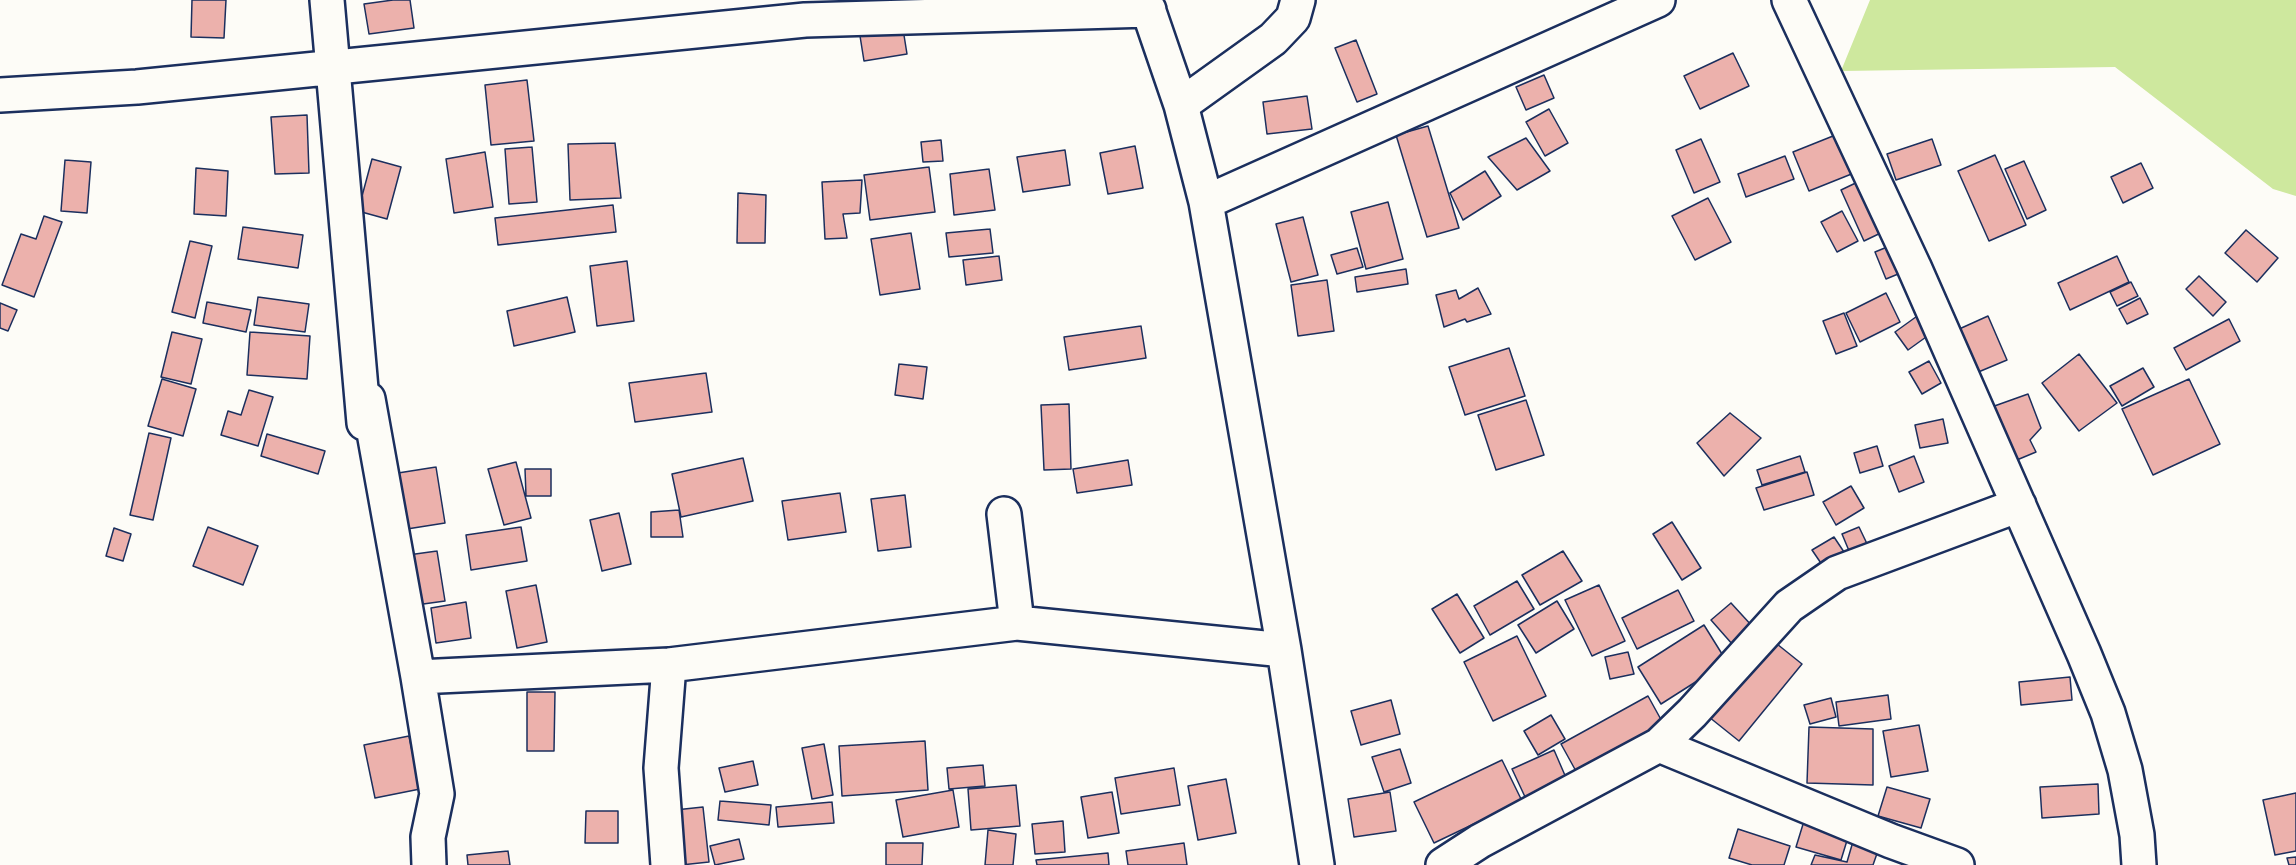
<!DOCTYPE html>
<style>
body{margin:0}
canvas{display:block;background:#fdfcf7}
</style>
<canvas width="2296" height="865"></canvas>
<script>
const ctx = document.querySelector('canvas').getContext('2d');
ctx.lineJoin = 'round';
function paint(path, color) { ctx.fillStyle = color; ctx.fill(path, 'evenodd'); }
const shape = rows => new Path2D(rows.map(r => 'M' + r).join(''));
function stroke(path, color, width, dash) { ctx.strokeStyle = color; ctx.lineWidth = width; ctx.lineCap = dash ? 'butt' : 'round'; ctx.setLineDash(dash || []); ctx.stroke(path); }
const green = shape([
 [1870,0,2296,0,2296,196,2273,189,2115,67,1841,71]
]);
const building = shape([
 [192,0,226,0,224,38,191,37,192,0],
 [393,0,410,0,414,28,369,34,364,4,393,0],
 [903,29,907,54,864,61,860,36,903,29],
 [1356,40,1377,94,1357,102,1335,48,1356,40],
 [1733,53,1749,86,1700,109,1684,76,1733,53],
 [1544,75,1554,98,1526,110,1516,87,1544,75],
 [527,80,534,141,491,145,485,85,527,80],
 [1307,96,1312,129,1267,134,1263,102,1307,96],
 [1549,109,1568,143,1545,156,1526,122,1549,109],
 [307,115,309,173,275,174,271,117,307,115],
 [1428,126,1459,228,1427,237,1396,135,1428,126],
 [1838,134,1854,173,1809,191,1793,152,1838,134],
 [1526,138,1550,171,1517,190,1488,157,1526,138],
 [1701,139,1720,182,1694,193,1676,150,1701,139],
 [1932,139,1941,165,1896,180,1887,154,1932,139],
 [941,140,943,161,923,162,921,142,941,140],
 [615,143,621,198,570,200,568,144,615,143],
 [1135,146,1143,188,1108,194,1100,153,1135,146],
 [532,147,537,202,509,204,505,149,532,147],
 [1065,150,1070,185,1023,192,1017,157,1065,150],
 [485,152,493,207,454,213,446,159,485,152],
 [1995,155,2026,225,1989,241,1958,171,1995,155],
 [1785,156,1794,179,1746,197,1738,174,1785,156],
 [372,159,401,167,387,219,358,211,372,159],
 [65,160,91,162,87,213,61,211,65,160],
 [2024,161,2046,210,2027,219,2005,169,2024,161],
 [2141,163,2153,188,2123,203,2111,177,2141,163],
 [929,167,935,212,870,220,864,175,929,167],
 [196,168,228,171,226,216,194,214,196,168],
 [989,169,995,210,954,215,950,174,989,169],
 [1485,171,1501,196,1463,220,1450,193,1485,171],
 [1864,179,1887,230,1864,241,1841,190,1864,179],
 [862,180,860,213,843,214,847,238,825,239,822,182,862,180],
 [738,193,766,195,765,243,737,243,738,193],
 [1708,198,1731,242,1695,260,1672,216,1708,198],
 [1388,202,1403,259,1366,269,1351,212,1388,202],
 [613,205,616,232,498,245,495,218,613,205],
 [1842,211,1858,241,1837,252,1821,222,1842,211],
 [44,216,62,222,34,297,2,285,21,234,36,239,44,216],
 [1303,217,1318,275,1291,282,1276,224,1303,217],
 [243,227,303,235,298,268,238,259,243,227],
 [990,229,993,253,949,257,946,233,990,229],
 [2246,230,2278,258,2257,282,2225,253,2246,230],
 [911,233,920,289,880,295,871,239,911,233],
 [190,241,212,246,195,318,172,312,190,241],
 [1892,245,1903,272,1886,279,1875,252,1892,245],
 [1357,248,1363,267,1337,274,1331,255,1357,248],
 [999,256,1002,280,966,285,963,260,999,256],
 [2117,256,2129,282,2070,310,2058,283,2117,256],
 [627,261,634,321,597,326,590,266,627,261],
 [1406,269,1408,284,1357,292,1355,277,1406,269],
 [2199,276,2226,302,2213,316,2186,289,2199,276],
 [1327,280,1334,331,1298,336,1291,285,1327,280],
 [2131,282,2138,296,2117,306,2110,292,2131,282],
 [1478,288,1491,314,1467,322,1465,319,1444,327,1436,295,1456,290,1459,299,1478,288],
 [1886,293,1900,322,1860,342,1846,313,1886,293],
 [258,297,309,304,305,332,254,325,258,297],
 [567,297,575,332,514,346,507,311,567,297],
 [2140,298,2148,314,2127,324,2119,309,2140,298],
 [207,302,251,310,246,332,203,323,207,302],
 [0,303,17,310,8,331,0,328,0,303],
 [1844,313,1857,346,1836,354,1823,321,1844,313],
 [1920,314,1933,332,1908,350,1895,332,1920,314],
 [1988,316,2007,360,1976,373,1957,330,1988,316],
 [2229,319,2240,341,2186,370,2174,348,2229,319],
 [1141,326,1146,358,1069,370,1064,337,1141,326],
 [172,332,202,339,191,384,161,377,172,332],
 [250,332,310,336,307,379,247,375,250,332],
 [1509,348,1525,396,1465,415,1449,367,1509,348],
 [2079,354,2117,403,2079,431,2042,383,2079,354],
 [1929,361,1941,383,1922,394,1909,372,1929,361],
 [899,364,927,367,923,399,895,395,899,364],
 [2143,368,2154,387,2122,406,2110,386,2143,368],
 [706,373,712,412,635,422,629,383,706,373],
 [162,379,196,389,183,436,148,426,162,379],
 [2189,379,2220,444,2153,475,2122,409,2189,379],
 [249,390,273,397,258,446,221,435,228,411,241,415,249,390],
 [2028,394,2041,428,2030,440,2036,452,2012,462,1986,409,2028,394],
 [1526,400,1544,455,1496,470,1478,415,1526,400],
 [1069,404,1071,469,1044,470,1041,405,1069,404],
 [1730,413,1761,438,1724,476,1697,443,1730,413],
 [1943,419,1948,443,1920,448,1915,425,1943,419],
 [149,433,171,438,153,520,130,515,149,433],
 [267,434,325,451,318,474,261,456,267,434],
 [1877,446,1883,466,1860,473,1854,453,1877,446],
 [1800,456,1805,472,1762,485,1757,470,1800,456],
 [1914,456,1924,482,1899,492,1889,466,1914,456],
 [743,458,753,501,681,517,672,474,743,458],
 [1128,460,1132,485,1077,493,1073,469,1128,460],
 [516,462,531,518,504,525,488,469,516,462],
 [436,467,445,523,407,529,398,473,436,467],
 [525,469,551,469,551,496,526,496,525,469],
 [1807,472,1814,495,1764,510,1756,488,1807,472],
 [1851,486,1864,508,1836,525,1823,502,1851,486],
 [840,493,846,532,788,540,782,501,840,493],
 [905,495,911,547,878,551,871,499,905,495],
 [679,510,683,537,651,537,651,512,679,510],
 [619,513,631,564,602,571,590,520,619,513],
 [1672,522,1701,568,1682,580,1653,534,1672,522],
 [208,527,258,546,243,585,193,566,208,527],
 [521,527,527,561,471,570,466,535,521,527],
 [1859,527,1870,550,1852,558,1842,534,1859,527],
 [114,528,131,534,123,561,106,556,114,528],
 [1834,537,1848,558,1827,572,1812,550,1834,537],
 [437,551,445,601,416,605,408,555,437,551],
 [1563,551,1582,581,1540,605,1522,575,1563,551],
 [1517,581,1534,609,1490,635,1474,606,1517,581],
 [536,585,547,642,517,648,506,591,536,585],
 [1599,585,1625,641,1592,656,1565,600,1599,585],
 [1678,590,1694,621,1637,649,1622,618,1678,590],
 [1457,594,1484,638,1460,653,1432,609,1457,594],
 [1557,601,1574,629,1536,653,1518,625,1557,601],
 [466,602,471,638,436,643,431,608,466,602],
 [1731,603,1753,627,1733,645,1711,620,1731,603],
 [1704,625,1727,662,1661,704,1638,667,1704,625],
 [1517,636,1546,696,1493,721,1464,662,1517,636],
 [1772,640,1802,664,1739,741,1709,717,1772,640],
 [1628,652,1634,674,1610,679,1605,657,1628,652],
 [2070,677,2072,700,2021,705,2019,682,2070,677],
 [527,692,555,692,554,751,527,751,527,692],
 [1888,695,1891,719,1839,726,1836,702,1888,695],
 [1648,696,1664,725,1577,773,1561,744,1648,696],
 [1831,698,1836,717,1810,724,1804,705,1831,698],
 [1391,700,1400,734,1361,745,1351,711,1391,700],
 [1551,715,1565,739,1538,755,1524,731,1551,715],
 [1919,725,1928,771,1891,777,1883,731,1919,725],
 [1809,727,1873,729,1873,785,1807,783,1809,727],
 [409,736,420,789,375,798,364,745,409,736],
 [925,741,928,790,842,796,839,746,925,741],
 [824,744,833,795,812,799,802,748,824,744],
 [1400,749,1411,783,1384,792,1372,757,1400,749],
 [1554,750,1567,780,1526,799,1512,769,1554,750],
 [1502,760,1522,801,1434,843,1414,802,1502,760],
 [753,761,758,785,725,792,719,768,753,761],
 [983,765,985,786,949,789,947,768,983,765],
 [1174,768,1180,805,1121,814,1115,778,1174,768],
 [1226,779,1236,833,1198,840,1188,786,1226,779],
 [2098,784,2099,814,2042,818,2040,787,2098,784],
 [1016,785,1020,826,971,830,968,789,1016,785],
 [1887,787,1930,799,1921,828,1878,816,1887,787],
 [953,790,959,827,903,837,896,800,953,790],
 [1112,792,1119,833,1088,838,1081,797,1112,792],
 [1390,792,1396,831,1354,837,1348,799,1390,792],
 [2296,793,2296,851,2275,855,2263,800,2296,793],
 [720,801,771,805,769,825,718,820,720,801],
 [832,802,834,823,778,827,776,807,832,802],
 [703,807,709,862,681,865,675,810,703,807],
 [586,811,618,811,618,843,585,843,586,811],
 [1063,821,1065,852,1035,854,1032,824,1063,821],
 [1804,821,1849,834,1841,860,1796,847,1804,821],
 [1738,829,1790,846,1784,865,1752,865,1729,858,1738,829],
 [988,830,1016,834,1013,865,985,865,988,830],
 [1854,838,1880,845,1873,865,1811,865,1815,855,1847,862,1854,838],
 [739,839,744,859,715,865,710,846,739,839],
 [886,843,923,843,922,865,886,865,886,843],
 [1184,843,1187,865,1128,865,1126,851,1184,843],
 [508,851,510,865,468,865,467,855,508,851],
 [1108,853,1109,865,1037,865,1036,860,1108,853],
 [2296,857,2296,865,2289,865,2287,858,2296,857]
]);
const minor = shape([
 [327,0,364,423],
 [1145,0,1181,105,1206,202,1284,650,1317,865],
 [1789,0,1914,267,2084,654,2108,713,2125,770,2137,835,2139,865],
 [0,95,137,87,805,20,1149,10],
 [1181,105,1273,39,1293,18,1298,0],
 [1206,202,1658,0],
 [368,399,418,677,669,665,1017,623,1284,650],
 [1004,514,1017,623],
 [418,677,437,794,428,837,429,865],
 [1659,745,1891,841,1957,865],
 [668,865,661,768,669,665],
 [1443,865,1480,841,1659,745,1692,713,1789,606,1837,573,2019,505]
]);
paint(green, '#cee89e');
paint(building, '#ecb1ac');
stroke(building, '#1b2f5e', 1.5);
stroke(minor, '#1b2f5e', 38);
stroke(minor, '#fdfcf7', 33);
</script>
